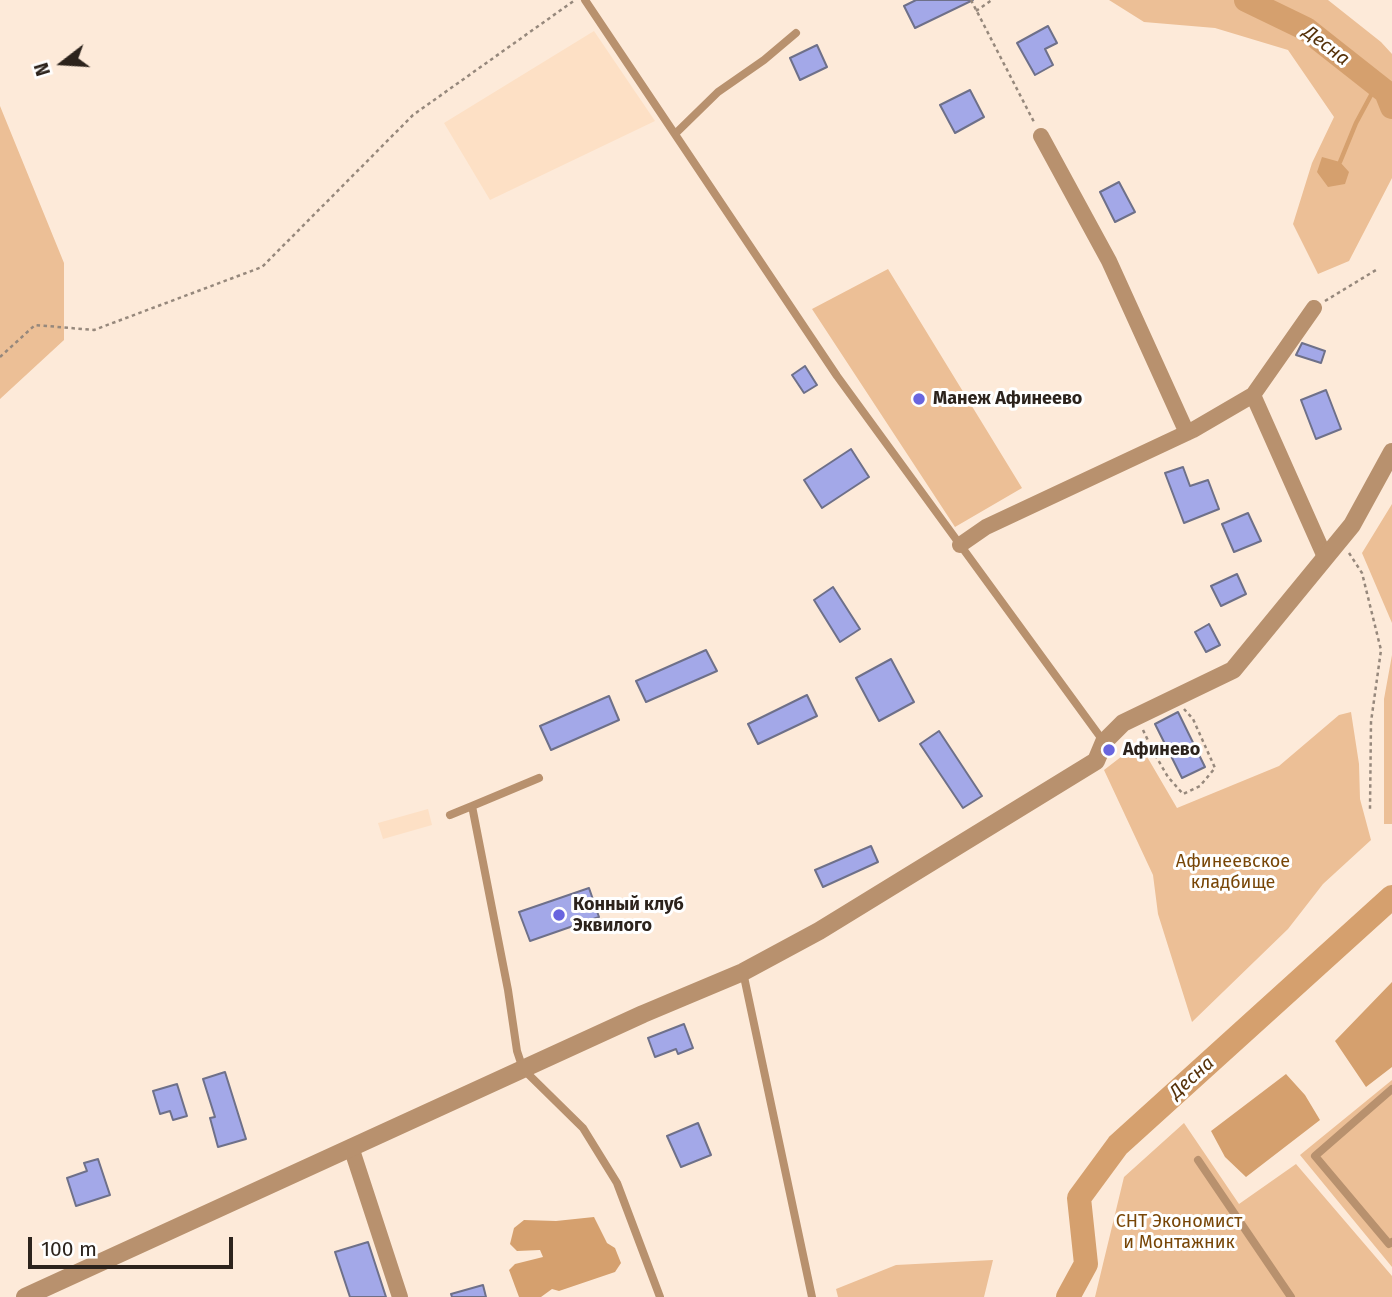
<!DOCTYPE html>
<meta charset="utf-8">
<style>
body{margin:0}
#map{position:relative;width:1392px;height:1297px;overflow:hidden;background:#fdead9;font-family:"Fira Sans",sans-serif}
canvas{display:block}
.north{position:absolute;left:28px;top:28px;width:70px;height:70px;-webkit-text-stroke:5px #fff;paint-order:stroke;rotate:253deg;font-size:19px;font-weight:700;line-height:28px;text-align:center;color:#2c231c}
.north::after{content:'';display:block;margin:auto;width:24px;height:32px;background:#2c231c;clip-path:polygon(50% 0,100% 100%,50% 72%,0 100%)}
.scale{position:absolute;left:28px;top:1237px;width:205px;height:32px;box-sizing:border-box;border:4px solid #2c231c;border-top:0;padding-left:9px;font-size:21px;line-height:24px;white-space:nowrap;color:#2c231c;-webkit-text-stroke:5px #fff;paint-order:stroke}
</style>
<div id="map">
<canvas width="1392" height="1297"></canvas>
<div class="north">N</div>
<div class="scale">100 m</div>
</div>
<script>
const ctx = document.querySelector('canvas').getContext('2d');
ctx.lineJoin = 'round';
function paint(path, color) { ctx.fillStyle = color; ctx.fill(path, 'evenodd'); }
const shape = rows => new Path2D(rows.map(r => 'M' + r).join(''));
function stroke(path, color, width, dash) { ctx.strokeStyle = color; ctx.lineWidth = width; ctx.lineCap = dash ? 'butt' : 'round'; ctx.setLineDash(dash || []); ctx.stroke(path); }
function drawText(font, color, halo, rows, align = 'center') {
  ctx.font = font + ' "Fira Sans",sans-serif'; ctx.lineWidth = 6; ctx.setLineDash([]); ctx.textBaseline = 'middle'; ctx.strokeStyle = halo; ctx.fillStyle = color; for (const [text, x, y, turn = 0] of rows) {
    ctx.save(); ctx.translate(x, y); ctx.rotate((+turn || 0) * Math.PI / 180); ctx.textAlign = isNaN(turn) ? turn : align; if (halo) ctx.strokeText(text, 0, 0); ctx.fillText(text, 0, 0); ctx.restore();
  }
}
const built = shape([
 [594,31,655,121,490,200,444,123],
 [428,809,432,825,383,839,378,823]
]);
const green = shape([
 [1109,0,1328,0,1381,42,1392,54,1392,178,1349,261,1318,274,1293,224,1312,163,1334,117,1288,50,1215,28,1144,22],
 [0,106,64,263,64,340,0,399],
 [888,269,1022,488,955,527,812,309],
 [1392,504,1392,623,1362,553],
 [1392,655,1392,824,1384,824,1384,699],
 [1351,712,1359,764,1360,799,1371,840,1323,884,1288,929,1192,1022,1158,914,1153,875,1104,770,1139,743,1177,808,1279,766,1339,715],
 [1392,1080,1392,1267,1300,1155],
 [1184,1123,1239,1204,1296,1164,1392,1276,1392,1297,1095,1297,1124,1177],
 [993,1260,984,1297,838,1297,836,1289,896,1265]
]);
const water = shape([
 [1322,157,1340,162,1349,172,1345,184,1328,187,1317,172],
 [1392,982,1392,1067,1366,1087,1335,1041],
 [1286,1074,1305,1095,1320,1120,1246,1177,1225,1157,1211,1131],
 [594,1217,607,1243,615,1248,621,1263,615,1272,559,1291,552,1289,541,1297,519,1297,509,1270,515,1264,543,1257,540,1250,517,1251,510,1244,514,1228,524,1220,556,1221]
]);
const stream = shape([
 [1340,162,1356,123,1377,84]
]);
const river = shape([
 [1246,0,1306,29,1386,92,1392,107],
 [1068,1297,1086,1264,1079,1198,1118,1145,1392,897]
]);
const building = shape([
 [916,0,973,0,915,28,904,6,916,0],
 [1048,26,1057,43,1045,49,1053,65,1035,75,1017,43,1048,26],
 [817,45,827,67,800,80,790,58,817,45],
 [970,90,984,117,955,133,940,105,970,90],
 [1119,182,1135,212,1115,222,1100,192,1119,182],
 [1302,343,1325,351,1321,363,1296,355,1302,343],
 [805,366,817,385,804,393,792,375,805,366],
 [1326,390,1341,429,1316,439,1301,400,1326,390],
 [851,449,869,477,822,508,804,480,851,449],
 [1183,467,1190,486,1208,480,1219,509,1184,523,1165,473,1183,467],
 [1248,513,1261,541,1234,552,1222,524,1248,513],
 [1237,574,1246,594,1221,606,1211,586,1237,574],
 [833,587,860,629,840,642,814,600,833,587],
 [1209,624,1220,645,1206,652,1195,632,1209,624],
 [706,650,717,671,646,702,636,681,706,650],
 [891,659,914,702,879,721,856,678,891,659],
 [807,695,817,716,758,744,748,724,807,695],
 [609,696,619,720,551,750,540,726,609,696],
 [1178,712,1205,767,1182,778,1155,724,1178,712],
 [939,731,982,796,963,808,920,744,939,731],
 [871,846,878,862,823,887,815,870,871,846],
 [589,888,599,917,530,941,519,912,589,888],
 [684,1024,693,1048,678,1054,676,1049,655,1057,648,1038,684,1024],
 [225,1072,246,1139,218,1147,210,1118,215,1117,203,1079,225,1072],
 [177,1084,187,1116,173,1120,170,1111,160,1114,153,1091,177,1084],
 [698,1123,711,1155,681,1167,667,1136,698,1123],
 [98,1159,110,1195,76,1206,67,1178,87,1171,84,1163,98,1159],
 [368,1242,386,1297,350,1297,335,1252,368,1242],
 [483,1285,486,1297,452,1297,451,1294,483,1285]
]);
const path = shape([
 [971,0,1035,124],
 [976,11,992,0],
 [1325,301,1376,270],
 [0,357,35,325,94,330,262,267,413,115,575,0],
 [1349,553,1362,573,1381,650,1371,722,1370,809],
 [1143,730,1154,753,1168,777,1183,794,1200,786,1215,768,1193,719,1184,709]
]);
const service = shape([
 [585,0,837,376,1104,742],
 [675,134,718,92,764,60,796,33],
 [472,806,539,778],
 [450,815,472,806,508,990,517,1051,523,1069,583,1128,617,1183,660,1297],
 [743,972,812,1297],
 [1392,1089,1315,1156,1389,1244,1392,1242],
 [1198,1160,1291,1297]
]);
const minor = shape([
 [1041,136,1109,261,1187,433],
 [1314,308,1253,395,1325,557],
 [960,545,986,527,1193,430,1253,395],
 [351,1147,400,1297]
]);
const tertiary = shape([
 [25,1297,643,1014,743,972,819,931,1096,761,1104,742,1123,723,1233,670,1352,525,1392,452]
]);
const markers = [
 [919,399,7,"#6965df"],
 [1109,750,7,"#6965df"],
 [559,915,7,"#6965df"]
];
const poiNames = [
 ["Манеж Афинеево",933,399],
 ["Афинево",1123,750],
 ["Конный клуб",573,905],
 ["Эквилого",573,926]
];
const parkNames = [
 ["Афинеевское",1233,862],
 ["кладбище",1233,883],
 ["СНТ Экономист",1179,1222],
 ["и Монтажник",1179,1243]
];
const waterNames = [
 ["Десна",1326,46,37],
 ["Десна",1192,1078,-42]
];
paint(built, '#fde0c5');
paint(green, '#ecbf96');
paint(water, '#d5a06e');
stroke(stream, '#d5a06e', 4.5);
stroke(river, '#d5a06e', 24);
paint(building, '#a3a8e8');
stroke(building, '#6e7089', 2);
stroke(path, '#96887c', 2.5, [3.5, 3.5]);
stroke(service, '#b8916e', 8);
stroke(minor, '#b8916e', 16);
stroke(tertiary, '#b8916e', 18);
for (const [x, y, r, color] of markers) { const dot = new Path2D(); dot.arc(x, y, r, 0, 2 * Math.PI); ctx.fillStyle = color; ctx.fill(dot); stroke(dot, '#fff', 2.5); }
drawText('bold 18px', '#2c231c', '#fff', poiNames, 'left');
drawText('18px', '#784607', '#fff', parkNames);
drawText('italic 19px', '#56320a', '#fff', waterNames);
</script>
